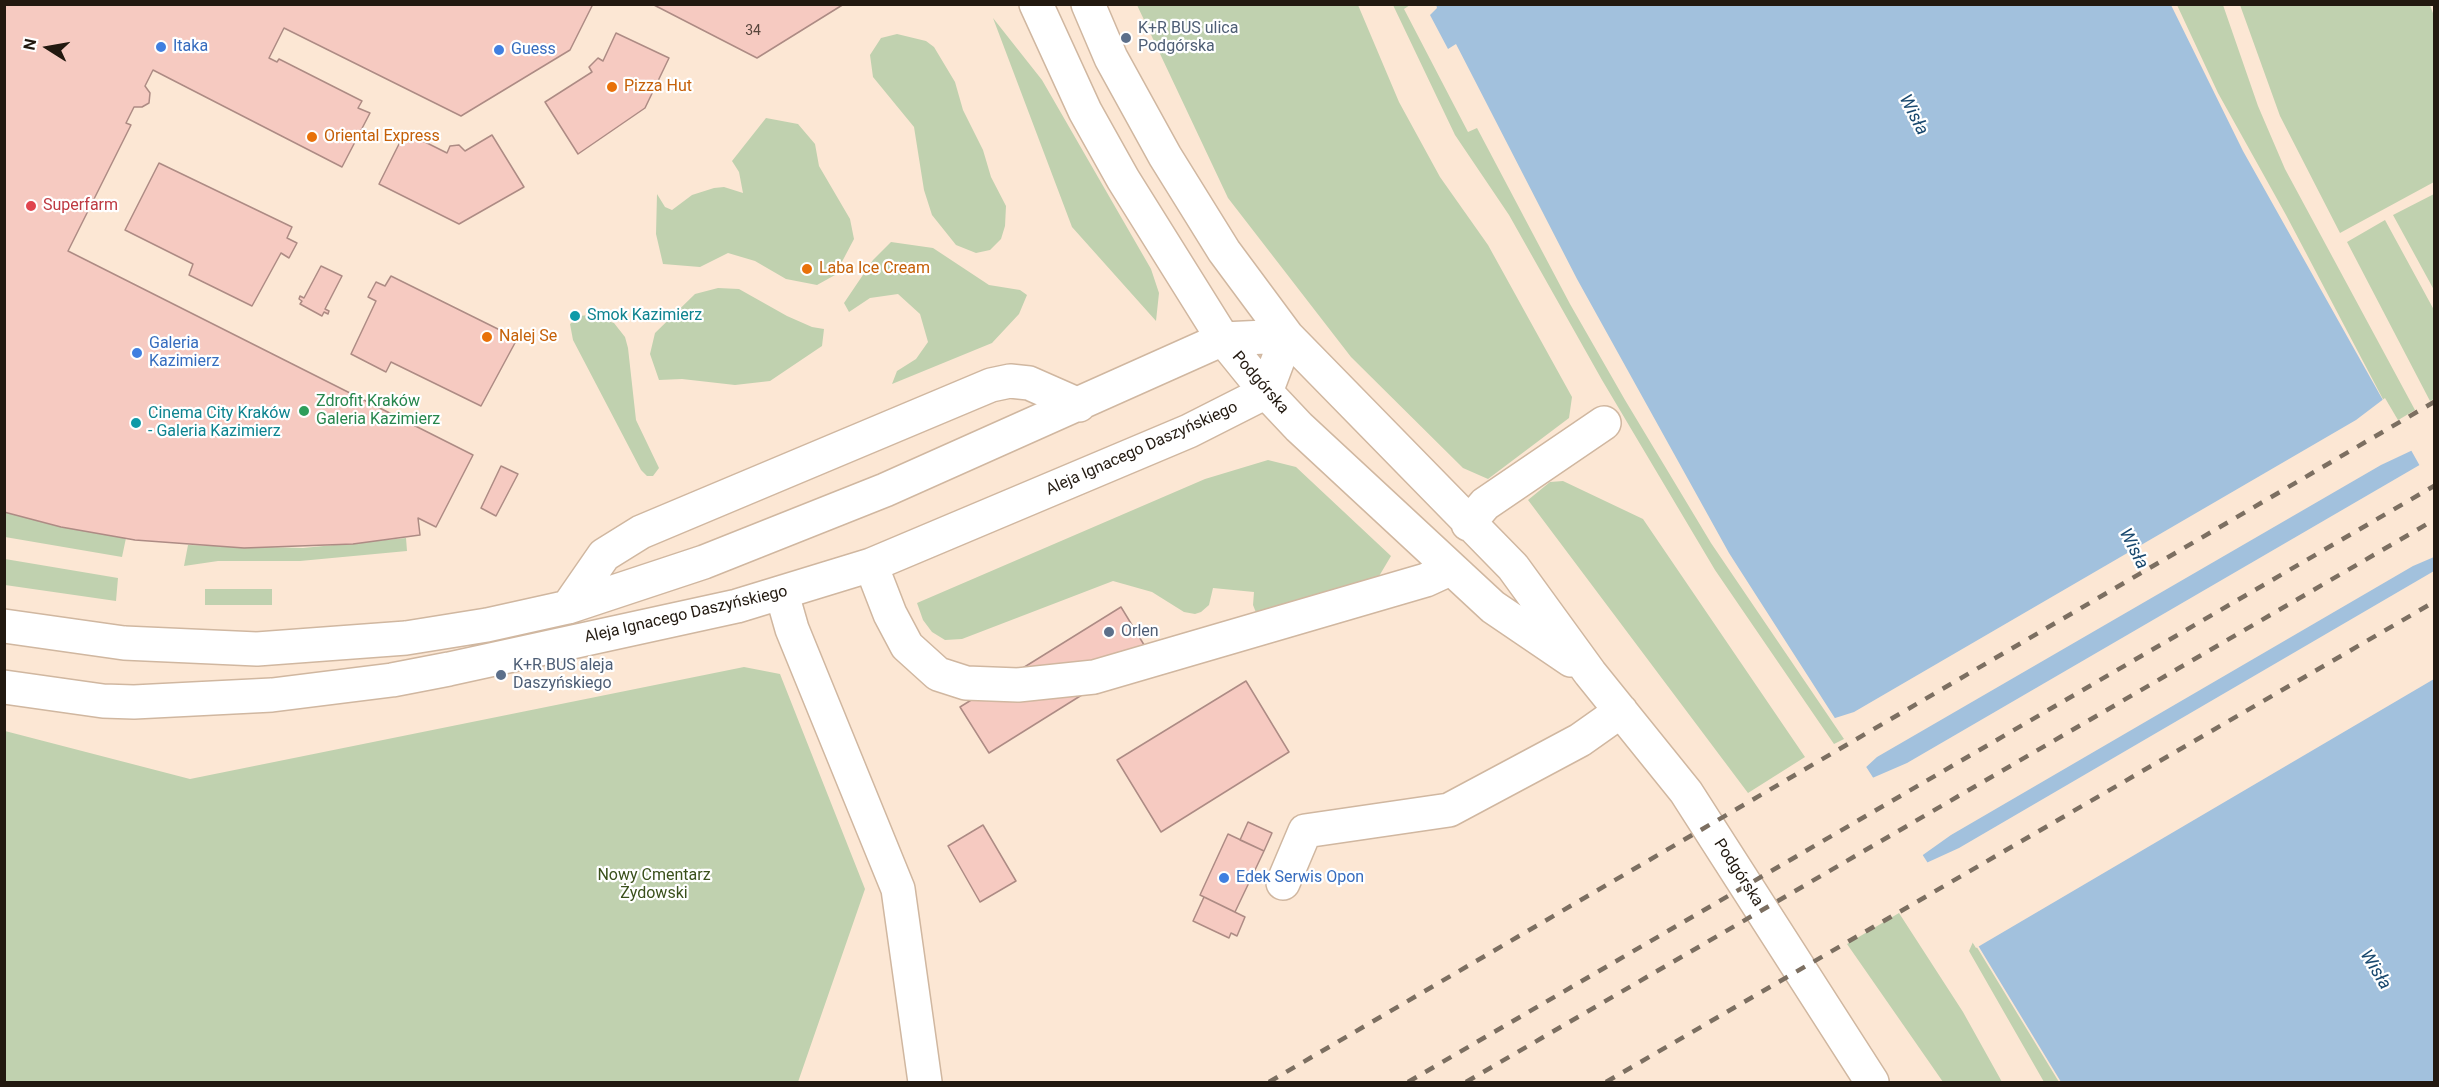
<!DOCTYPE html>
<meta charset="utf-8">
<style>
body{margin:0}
#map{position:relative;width:2439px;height:1087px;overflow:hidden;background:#fce7d4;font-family:Roboto,sans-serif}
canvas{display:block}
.frame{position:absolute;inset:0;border:6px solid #221910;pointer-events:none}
.north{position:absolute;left:18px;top:18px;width:60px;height:60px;-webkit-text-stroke:4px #fff;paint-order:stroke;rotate:281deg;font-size:16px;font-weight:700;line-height:24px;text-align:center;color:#221910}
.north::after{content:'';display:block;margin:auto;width:21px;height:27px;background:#221910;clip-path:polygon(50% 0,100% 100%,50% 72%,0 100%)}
</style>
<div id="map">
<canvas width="2439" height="1087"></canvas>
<div class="frame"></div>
<div class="north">N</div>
</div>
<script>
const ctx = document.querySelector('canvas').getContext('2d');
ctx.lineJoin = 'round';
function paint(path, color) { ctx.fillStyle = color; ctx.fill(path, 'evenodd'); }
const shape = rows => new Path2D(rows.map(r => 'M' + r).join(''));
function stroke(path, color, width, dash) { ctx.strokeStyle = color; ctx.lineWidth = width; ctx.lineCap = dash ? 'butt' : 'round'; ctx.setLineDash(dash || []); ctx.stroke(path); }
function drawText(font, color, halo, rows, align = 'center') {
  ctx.font = font + ' Roboto,sans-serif'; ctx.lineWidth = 4.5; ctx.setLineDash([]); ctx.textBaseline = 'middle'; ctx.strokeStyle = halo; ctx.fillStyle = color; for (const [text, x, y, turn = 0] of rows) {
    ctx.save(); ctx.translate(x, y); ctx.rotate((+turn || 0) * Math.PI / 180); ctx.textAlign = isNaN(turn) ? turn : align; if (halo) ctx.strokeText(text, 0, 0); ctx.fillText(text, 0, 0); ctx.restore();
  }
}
const green = shape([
 [1137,5,1358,5,1399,102,1440,177,1488,245,1572,397,1569,418,1488,479,1463,468,1351,357,1228,198],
 [1393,5,1410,5,1404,9,1468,132,1477,128,1570,304,1625,400,1711,543,1844,739,1834,744,1715,570,1602,380,1509,215,1455,135],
 [2177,5,2223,5,2258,106,2285,169,2415,410,2395,422,2286,215,2218,93],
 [2240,5,2430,5,2434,16,2434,182,2340,233,2280,116],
 [993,18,1042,80,1151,269,1159,293,1156,321,1072,227],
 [897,34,926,41,934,47,955,82,963,110,983,150,991,177,1006,206,1005,226,1001,239,990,250,976,253,956,245,932,215,924,190,914,127,873,77,870,55,881,38],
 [766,118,798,124,815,144,819,166,850,219,854,239,835,275,817,285,786,279,755,261,728,253,700,267,663,264,656,234,657,194,665,207,672,210,692,195,714,188,724,187,743,193,739,172,732,161],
 [2434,194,2434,290,2393,215],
 [2385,220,2434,310,2434,399,2430,401,2347,242],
 [891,242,933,248,989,285,1020,290,1027,295,1019,314,992,343,892,384,897,371,916,359,928,342,920,314,898,294,870,298,849,312,844,303,873,260],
 [718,288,739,289,787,316,812,327,824,329,822,346,770,381,735,385,682,379,659,380,650,354,655,333,695,294],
 [588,315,614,323,625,337,628,348,636,420,659,468,653,476,647,476,641,470,573,340,570,324,580,316],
 [1268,460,1296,467,1391,556,1372,588,1257,615,1253,605,1254,592,1213,588,1209,605,1201,612,1195,614,1184,612,1152,592,1113,581,962,639,945,640,932,632,923,620,917,603,1205,479],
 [1563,481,1643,519,1805,757,1748,793,1528,500,1550,482],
 [4,512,61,527,126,538,122,557,5,537],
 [406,538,407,551,300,561,218,561,184,566,188,545,303,548],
 [5,559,118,578,116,601,5,585],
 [205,589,272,589,272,605,205,605],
 [744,667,780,674,865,889,798,1082,5,1082,5,731,190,779],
 [1899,913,1963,1012,2002,1082,1943,1082,1847,944],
 [1973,942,1978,949,2059,1082,2044,1082,1969,951]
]);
const water = shape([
 [1436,4,2171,5,2243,151,2434,491,2434,1082,2061,1082,1931,868,1729,553,1577,279,1456,44,1448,49,1430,15,1437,8]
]);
const pier = shape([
 [2385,398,2415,449,2381,465,1877,757,1864,769,1832,719,1854,712,2356,420],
 [2423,463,2434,485,2434,557,2413,566,1951,835,1920,857,1870,779,1907,763],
 [2434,571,2434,679,1976,948,1924,864,1959,848]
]);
const building = shape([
 [4,4,593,4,570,50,461,116,284,28,269,58,277,62,279,59,362,101,358,108,370,113,342,167,153,70,145,86,150,93,149,103,142,107,134,107,126,123,131,125,68,251,473,455,436,527,418,518,420,535,353,544,244,548,135,540,61,527,4,512,4,4],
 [652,4,844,4,757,58,652,4],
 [616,33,669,58,645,108,578,154,545,102,592,72,589,67,598,58,603,61,616,33],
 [405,132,447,153,450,146,459,145,465,151,492,135,524,187,459,224,379,184,405,132],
 [159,163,292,227,287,238,297,243,289,258,281,253,252,306,189,275,193,264,125,230,159,163],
 [321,266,342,276,325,309,329,311,328,314,324,312,322,316,300,304,302,301,299,299,300,296,304,298,321,266],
 [391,276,514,337,516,341,481,406,391,362,386,372,351,354,376,301,368,297,376,282,385,286,391,276],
 [501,466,518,474,496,516,481,508,501,466],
 [1121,607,1149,653,989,753,960,707,1121,607],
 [1246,681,1289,752,1161,832,1117,760,1246,681],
 [1248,822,1272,833,1264,851,1240,840,1248,822],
 [983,825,1016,881,980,902,948,846,983,825],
 [1228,834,1264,851,1235,912,1200,895,1228,834],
 [1204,897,1245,917,1237,936,1231,933,1229,938,1193,921,1204,897]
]);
const minor = shape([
 [1036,4,1085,111,1123,179,1223,339,1266,392,1299,427,1493,607,1571,660],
 [1088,4,1111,58,1165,156,1224,251,1287,336,1513,567,1590,673,1686,792,1872,1082],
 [1468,524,1485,504,1604,423],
 [871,565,890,614,907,646,938,674,966,683,1018,685,1094,677,1426,580,1450,569],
 [782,594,792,629,898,889,925,1082],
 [568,607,604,555,641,532,991,385,1010,381,1029,383,1079,405],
 [4,626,124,643,257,649,406,638,487,625,568,607,704,562,885,490,1223,339,1287,336],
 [4,687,103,701,134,702,272,695,392,680,449,669,737,606,871,565,1189,431,1266,392,1287,336],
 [1283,883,1305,831,1449,810,1580,740,1621,711]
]);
const rail = shape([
 [1269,1082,2434,402],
 [1408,1082,2434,486],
 [1466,1082,2434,520],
 [1606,1082,2434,602]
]);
const markers = [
 [1126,38,6,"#5c6f8a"],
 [161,47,6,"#3f7fe0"],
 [499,50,6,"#3f7fe0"],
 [612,87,6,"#e8710a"],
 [312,137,6,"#e8710a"],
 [31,206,6,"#e0444e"],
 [807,269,6,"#e8710a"],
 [575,316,6,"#0f9aa8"],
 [487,337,6,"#e8710a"],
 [137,353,6,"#3f7fe0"],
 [304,411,6,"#2e9e5b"],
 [136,423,6,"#0f9aa8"],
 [1109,632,6,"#5c6f8a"],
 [501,675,6,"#5c6f8a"],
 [1224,878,6,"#3f7fe0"]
];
const numberNames = [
 ["34",753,31]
];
const serviceNames = [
 ["K+R BUS ulica",1138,29],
 ["Podgórska",1138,47],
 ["Orlen",1121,632],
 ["K+R BUS aleja",513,666],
 ["Daszyńskiego",513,684]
];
const shopNames = [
 ["Itaka",173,47],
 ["Guess",511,50],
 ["Galeria",149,344],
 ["Kazimierz",149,362],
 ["Edek Serwis Opon",1236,878]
];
const foodNames = [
 ["Pizza Hut",624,87],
 ["Oriental Express",324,137],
 ["Laba Ice Cream",819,269],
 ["Nalej Se",499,337]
];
const healthNames = [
 ["Superfarm",43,206]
];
const cultureNames = [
 ["Smok Kazimierz",587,316],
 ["Cinema City Kraków",148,414],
 ["- Galeria Kazimierz",148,432]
];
const streetNames = [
 ["Podgórska",1260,383,49],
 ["Aleja Ignacego Daszyńskiego",1142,449,-24],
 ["Aleja Ignacego Daszyńskiego",686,615,-13],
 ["Podgórska",1738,873,57]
];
const leisureNames = [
 ["Zdrofit Kraków",316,402],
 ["Galeria Kazimierz",316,420]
];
const parkNames = [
 ["Nowy Cmentarz",654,876],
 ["Żydowski",654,894]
];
const waterNames = [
 ["Wisła",1913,115,63],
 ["Wisła",2133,549,63],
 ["Wisła",2375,970,59]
];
paint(green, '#c0d1af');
paint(water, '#a2c1dd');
paint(pier, '#fce7d4');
paint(building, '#f6cac1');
stroke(building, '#ad8b84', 1.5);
stroke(minor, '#d0b7a0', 36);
stroke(minor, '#fff', 33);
stroke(rail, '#7c6f61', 4.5, [10, 10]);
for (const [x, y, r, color] of markers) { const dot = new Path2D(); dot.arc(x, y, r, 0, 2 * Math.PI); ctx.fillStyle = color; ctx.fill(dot); stroke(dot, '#fff', 2); }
drawText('14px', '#57453c', null, numberNames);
drawText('16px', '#4e5e75', '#fff', serviceNames, 'left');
drawText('16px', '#366cbe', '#fff', shopNames, 'left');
drawText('16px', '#c56008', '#fff', foodNames, 'left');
drawText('16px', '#be3a42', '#fff', healthNames, 'left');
drawText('16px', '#0d838f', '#fff', cultureNames, 'left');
drawText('16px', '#221910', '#fff', streetNames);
drawText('16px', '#27864d', '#fff', leisureNames, 'left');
drawText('16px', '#3a501b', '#fff', parkNames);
drawText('italic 18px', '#18486e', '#fff', waterNames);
</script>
